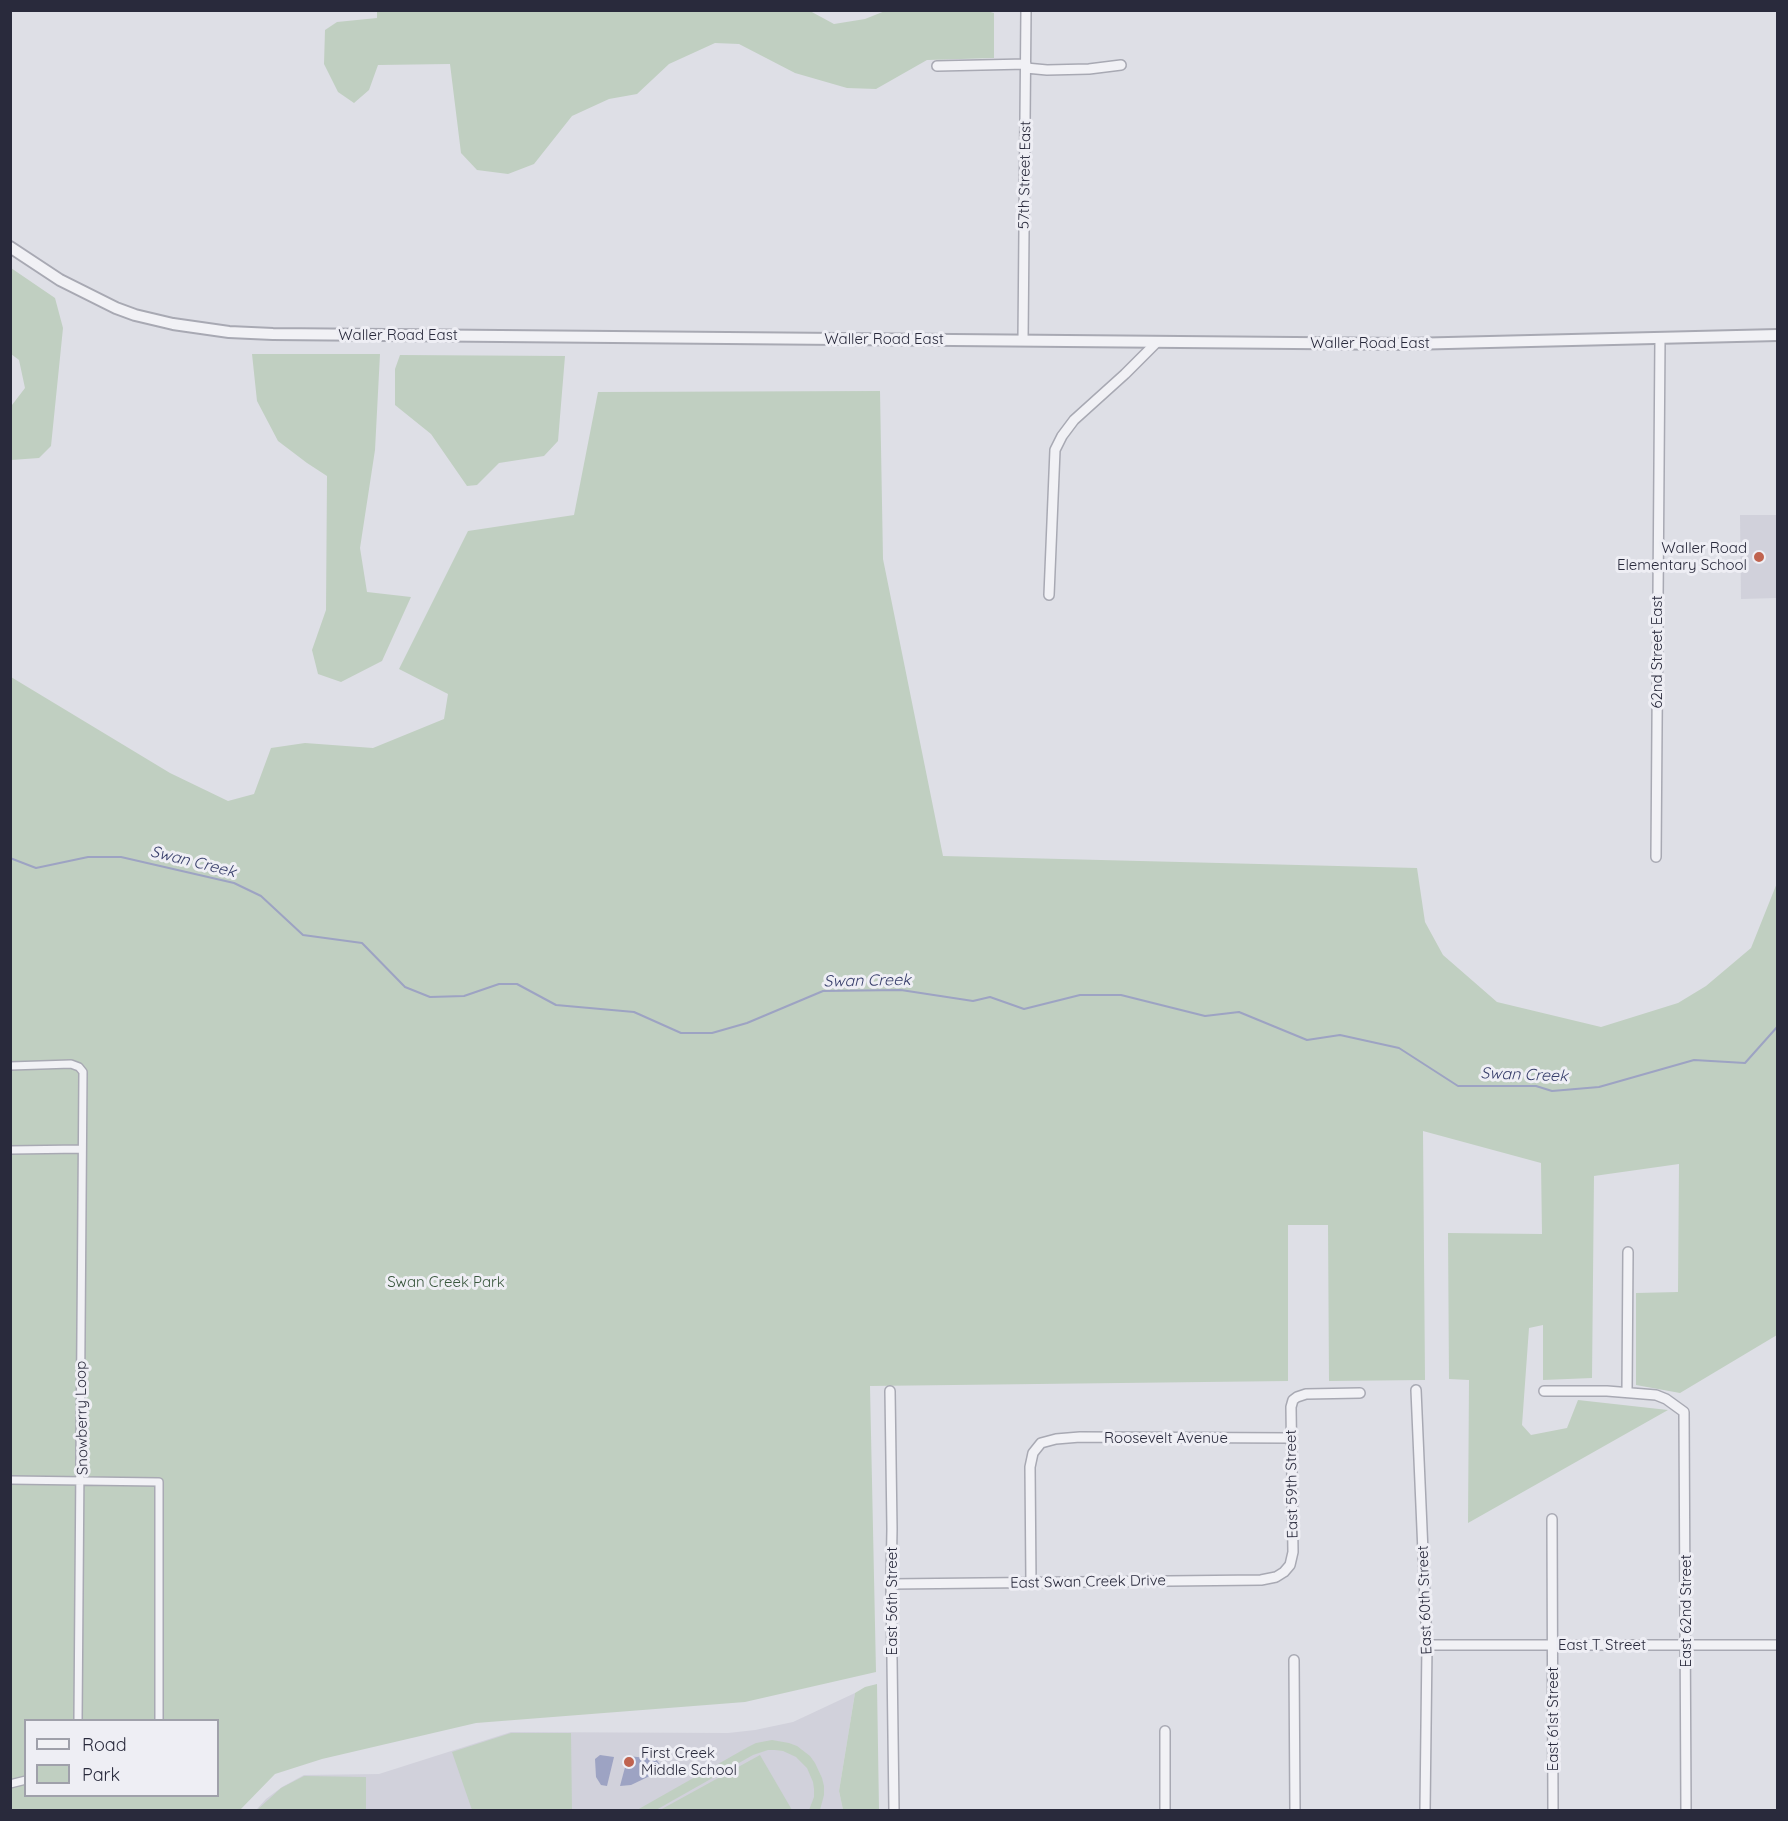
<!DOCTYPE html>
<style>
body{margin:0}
#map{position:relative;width:1788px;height:1821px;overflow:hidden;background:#dedfe6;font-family:Quicksand,sans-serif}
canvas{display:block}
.frame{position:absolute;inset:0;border:12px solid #292a3c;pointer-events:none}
.legend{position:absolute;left:24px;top:1719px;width:195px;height:78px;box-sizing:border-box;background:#eeeef4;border:2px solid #9fa0aa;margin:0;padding:8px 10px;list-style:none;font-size:18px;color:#292a3c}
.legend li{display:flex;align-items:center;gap:12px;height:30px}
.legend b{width:30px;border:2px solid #9fa0aa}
</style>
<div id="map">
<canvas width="1788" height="1821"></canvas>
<div class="frame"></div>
<ul class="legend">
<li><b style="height:8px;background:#f1f1f5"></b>Road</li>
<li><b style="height:16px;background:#c0cfc1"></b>Park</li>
</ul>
</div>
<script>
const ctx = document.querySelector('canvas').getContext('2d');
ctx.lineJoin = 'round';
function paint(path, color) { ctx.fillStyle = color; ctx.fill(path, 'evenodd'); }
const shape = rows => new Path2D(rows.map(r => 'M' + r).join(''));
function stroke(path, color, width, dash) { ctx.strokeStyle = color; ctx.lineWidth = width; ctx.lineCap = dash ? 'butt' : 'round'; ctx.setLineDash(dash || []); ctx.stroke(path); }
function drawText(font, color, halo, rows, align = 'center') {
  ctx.font = font + ' Quicksand,sans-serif'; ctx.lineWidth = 6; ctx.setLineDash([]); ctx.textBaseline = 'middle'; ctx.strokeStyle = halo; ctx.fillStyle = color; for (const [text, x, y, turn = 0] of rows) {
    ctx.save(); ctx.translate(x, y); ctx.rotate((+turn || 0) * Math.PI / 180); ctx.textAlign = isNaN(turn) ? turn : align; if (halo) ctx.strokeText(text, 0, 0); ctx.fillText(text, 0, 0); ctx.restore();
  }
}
const built = shape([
 [1740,515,1777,515,1777,598,1741,599],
 [855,1693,839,1791,843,1810,256,1810,266,1799,282,1787,304,1775,379,1774,511,1732,728,1733,755,1730,793,1722]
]);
const green = shape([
 [810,11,834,24,865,19,885,11,987,11,994,13,994,58,927,60,876,89,847,88,795,73,739,44,715,43,669,64,637,94,609,99,572,116,534,164,508,174,477,170,461,153,450,64,378,65,369,90,354,103,338,92,324,64,325,30,337,22,377,18,377,11],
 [11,268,55,298,63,328,51,446,39,458,11,460,11,405,12,405,25,388,19,360,11,354],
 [252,354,380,354,375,450,360,548,367,592,411,597,382,661,341,682,318,674,312,650,326,610,327,476,307,463,278,441,257,401],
 [400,355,565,356,558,441,544,456,499,463,477,485,467,486,431,434,395,405,395,369],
 [880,391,883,559,943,856,1417,868,1425,922,1443,955,1497,1002,1601,1027,1678,1003,1706,986,1751,948,1777,883,1777,1335,1680,1393,1636,1385,1636,1293,1678,1292,1679,1164,1594,1176,1592,1378,1543,1380,1543,1325,1529,1328,1522,1425,1531,1435,1567,1428,1578,1400,1668,1410,1468,1523,1469,1380,1449,1379,1448,1233,1542,1234,1541,1163,1423,1131,1425,1380,1329,1381,1328,1225,1288,1225,1288,1381,870,1386,876,1672,745,1702,476,1723,322,1759,275,1774,240,1810,11,1810,11,677,170,773,228,801,254,794,271,748,305,743,373,748,444,719,448,694,399,669,468,531,574,515,598,392],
 [26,1720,218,1720,218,1796,26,1796],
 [877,1684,879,1810,843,1810,839,1791,855,1693,865,1687],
 [511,1733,571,1733,572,1810,472,1810,452,1752],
 [772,1740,789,1743,797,1746,810,1756,815,1763,822,1778,824,1786,824,1795,820,1810,809,1810,814,1797,814,1789,813,1782,807,1768,796,1757,783,1751,775,1750,768,1750,753,1755,656,1810,637,1810,748,1747,756,1743],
 [760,1755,792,1810,660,1810],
 [304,1776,366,1777,366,1810,257,1810,281,1788]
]);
const water = shape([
 [600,1755,614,1757,607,1786,601,1785,596,1777,595,1759],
 [628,1756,656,1759,661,1766,659,1770,652,1775,631,1785,620,1786]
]);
const stream = shape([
 [10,858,36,868,88,857,121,857,234,883,261,896,303,935,362,943,405,987,430,997,464,996,499,984,517,984,556,1005,634,1012,681,1033,712,1033,747,1023,823,991,901,990,973,1001,990,997,1024,1009,1080,995,1121,995,1205,1016,1239,1012,1307,1040,1340,1035,1399,1048,1458,1086,1536,1086,1552,1091,1599,1087,1694,1060,1745,1063,1778,1026]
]);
const pedestrian = shape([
 [10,1066,71,1064,79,1067,83,1072,78,1720],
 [10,1150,82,1149],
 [10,1480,159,1482,159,1720],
 [10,1784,26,1780]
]);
const minor = shape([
 [937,66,1026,64],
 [1026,68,1047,70,1089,69,1121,65],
 [1023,340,1026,10],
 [1049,595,1055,450,1062,436,1074,420,1125,374,1156,343],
 [1656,857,1660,338],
 [1416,1390,1427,1645,1425,1810],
 [890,1391,892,1529,891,1584,894,1810],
 [1544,1391,1607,1391,1656,1395,1666,1399,1684,1412,1686,1810],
 [1627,1392,1628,1252],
 [1552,1519,1553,1810],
 [1031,1583,1030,1467,1033,1453,1041,1443,1056,1439,1080,1437,1291,1438],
 [891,1584,1261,1580,1276,1577,1284,1572,1290,1565,1293,1552,1291,1407,1293,1400,1297,1397,1306,1394,1360,1393],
 [1427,1645,1778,1645],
 [1294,1660,1295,1810],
 [1165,1731,1165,1810]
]);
const tertiary = shape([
 [10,247,60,280,116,308,135,315,173,324,229,332,273,334,1407,344,1778,335]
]);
const markers = [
 [1759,557,6,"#c0634f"],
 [629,1762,6,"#c0634f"]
];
const streetNames = [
 ["57th Street East",1025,175,-89],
 ["Waller Road East",398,335],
 ["Waller Road East",884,339],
 ["Waller Road East",1370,343],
 ["62nd Street East",1657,652,-90],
 ["Snowberry Loop",82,1418,-91],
 ["Roosevelt Avenue",1166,1438],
 ["East 59th Street",1292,1484,-91],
 ["East Swan Creek Drive",1088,1582,-1],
 ["East 60th Street",1425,1600,-92],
 ["East 56th Street",892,1601,-90],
 ["East 62nd Street",1686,1611,-90],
 ["East T Street",1602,1645],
 ["East 61st Street",1553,1719,-90]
];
const poiNames = [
 ["Waller Road",1747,548],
 ["Elementary School",1747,565],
 ["First Creek",641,1753,"left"],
 ["Middle School",641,1770,"left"]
];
const parkNames = [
 ["Swan Creek Park",446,1282]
];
const waterNames = [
 ["Swan Creek",193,862,14],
 ["Swan Creek",867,981,-1],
 ["Swan Creek",1524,1075,2]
];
paint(built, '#d1d1db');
paint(green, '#c0cfc1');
paint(water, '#9da3c3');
stroke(stream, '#9da3c3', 2);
stroke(pedestrian, '#a8a9b3', 10);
stroke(minor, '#a8a9b3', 12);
stroke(tertiary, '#a8a9b3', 14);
stroke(pedestrian, '#f1f1f5', 7);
stroke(minor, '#f1f1f5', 9);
stroke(tertiary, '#f1f1f5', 10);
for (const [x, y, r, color] of markers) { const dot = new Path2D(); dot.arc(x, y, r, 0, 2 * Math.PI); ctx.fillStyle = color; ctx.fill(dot); stroke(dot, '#eeeef4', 2); }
drawText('15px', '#292a3c', '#eeeef4', streetNames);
drawText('15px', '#292a3c', '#eeeef4', poiNames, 'right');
drawText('15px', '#38563c', '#eeeef4', parkNames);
drawText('italic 16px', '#373e6b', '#eeeef4', waterNames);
</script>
